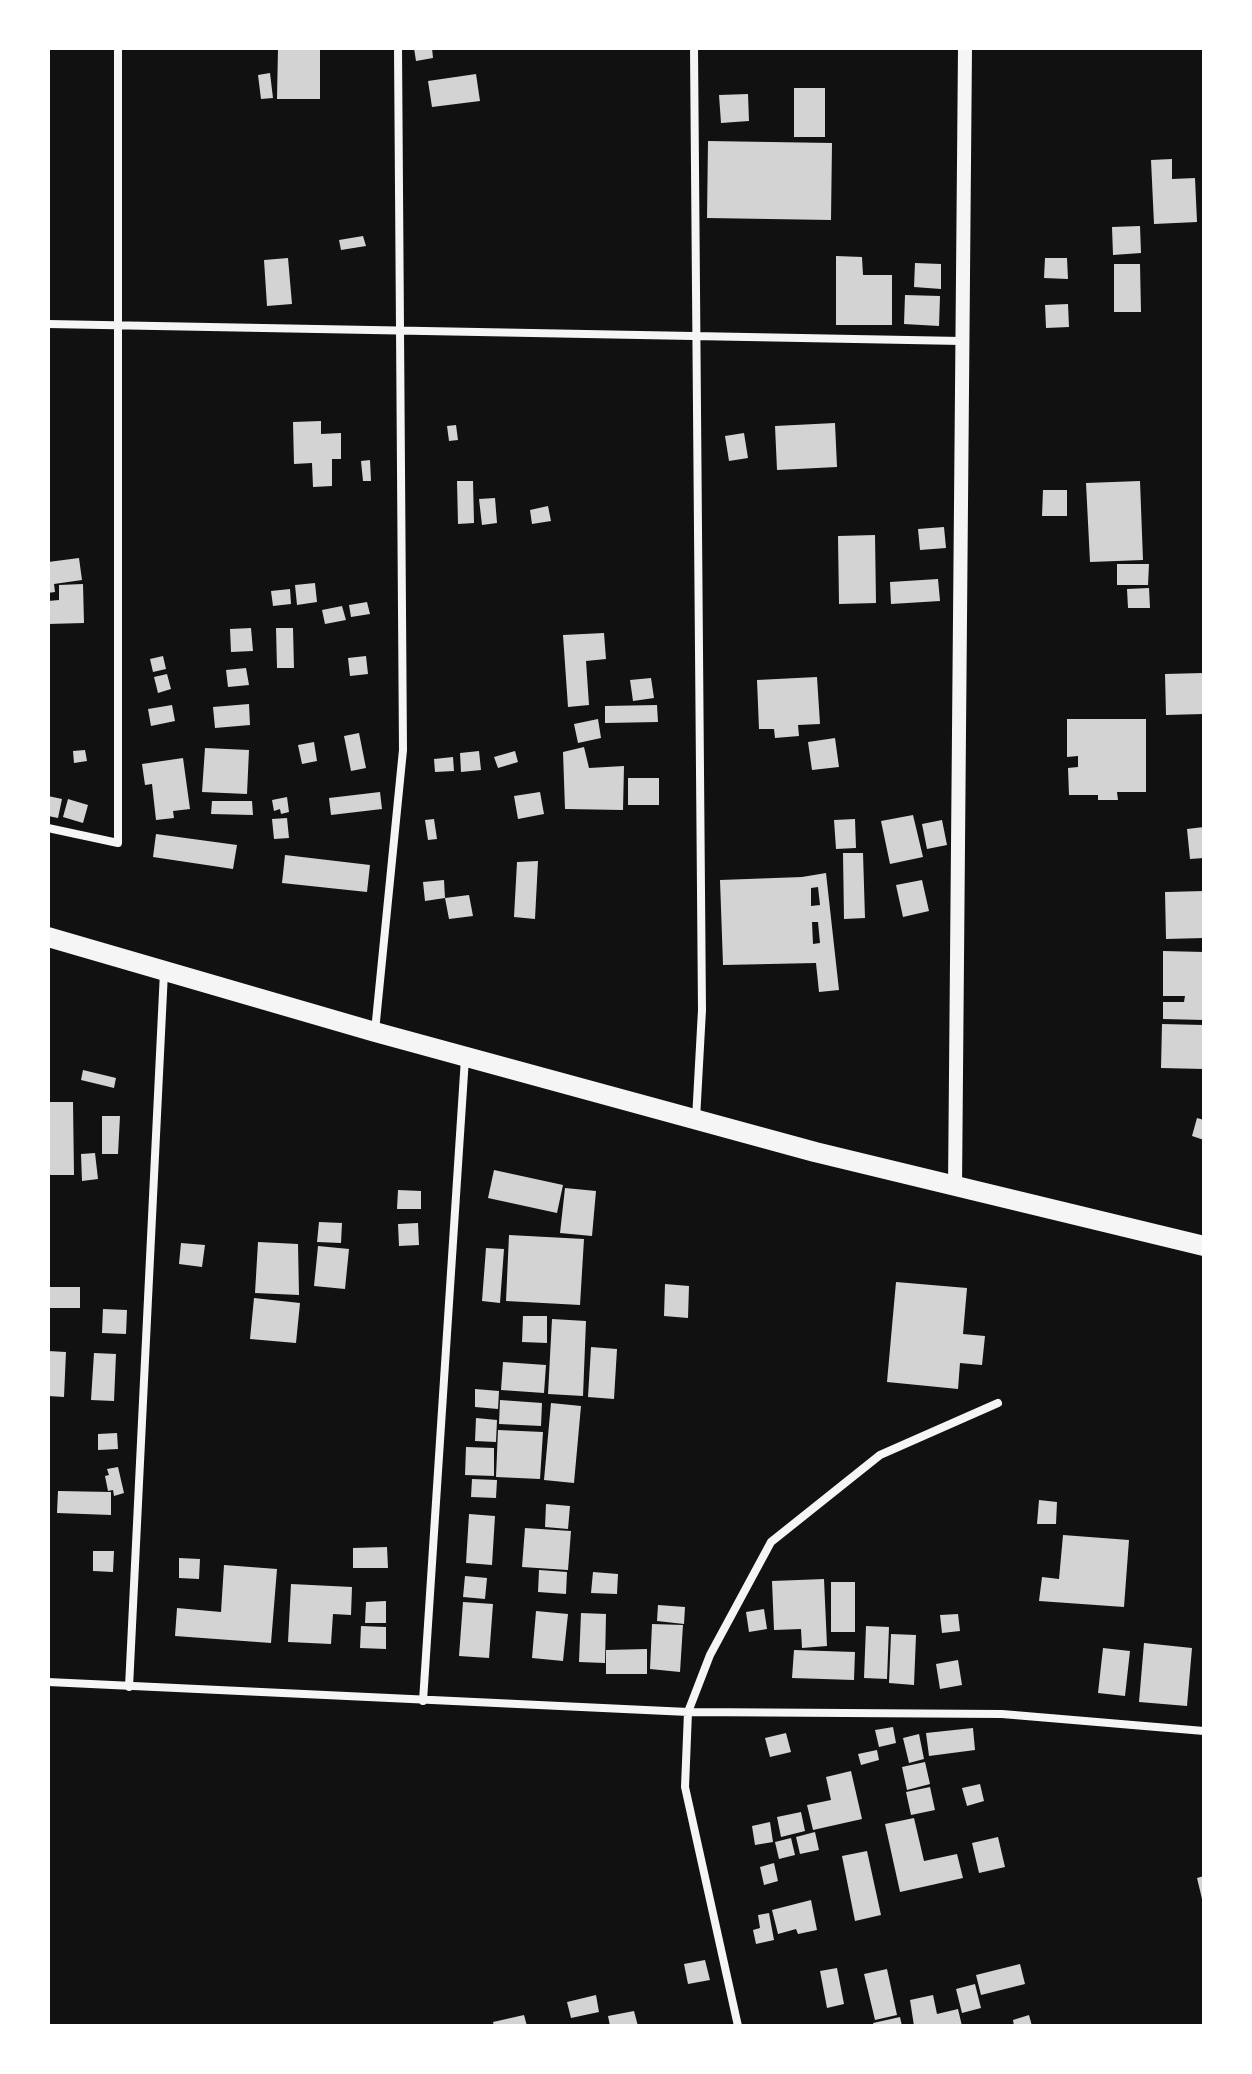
<!DOCTYPE html>
<style>
body{margin:0}
#map{position:relative;width:1252px;height:2074px;overflow:hidden;background:#111;font-family:Literata,serif}
canvas{display:block}
.frame{position:absolute;inset:0;border:50px solid #fff;pointer-events:none}
</style>
<div id="map">
<canvas width="1252" height="2074"></canvas>
<div class="frame"></div>
</div>
<script>
const ctx = document.querySelector('canvas').getContext('2d');
ctx.lineJoin = 'round';
function paint(path, color) { ctx.fillStyle = color; ctx.fill(path, 'evenodd'); }
const shape = rows => new Path2D(rows.map(r => 'M' + r).join(''));
function stroke(path, color, width, dash) { ctx.strokeStyle = color; ctx.lineWidth = width; ctx.lineCap = dash ? 'butt' : 'round'; ctx.setLineDash(dash || []); ctx.stroke(path); }
const building = shape([
 [278,48,320,48,320,99,277,99],
 [414,48,432,48,433,58,416,61],
 [270,73,273,98,261,99,258,75],
 [476,74,480,101,432,107,428,81],
 [794,88,825,88,825,137,794,137],
 [748,94,749,121,721,123,719,95],
 [708,141,832,143,831,220,707,218],
 [1172,159,1172,179,1195,178,1197,222,1154,224,1151,160],
 [1140,226,1141,253,1113,255,1112,227],
 [363,236,366,246,341,250,339,240],
 [836,256,862,257,863,275,892,275,892,325,836,325],
 [288,258,292,304,267,306,264,260],
 [1045,258,1067,258,1068,279,1044,278],
 [915,263,941,264,941,289,914,287],
 [1114,264,1140,264,1141,312,1114,312],
 [905,295,940,296,939,326,904,324],
 [1068,304,1069,327,1046,328,1045,305],
 [321,421,321,434,341,433,341,459,332,459,332,486,313,487,312,463,294,464,293,422],
 [835,423,837,467,777,470,775,426],
 [456,425,458,440,449,441,447,426],
 [744,433,748,458,729,461,725,436],
 [370,460,371,481,363,481,361,461],
 [457,481,473,481,474,523,458,524],
 [1140,481,1143,560,1090,562,1086,483],
 [1043,490,1067,490,1067,516,1042,516],
 [495,498,497,523,482,525,479,499],
 [548,506,551,521,532,524,530,510],
 [944,527,946,548,920,550,918,529],
 [875,535,876,603,839,604,838,536],
 [79,558,82,580,54,584,55,592,48,593,48,562],
 [1117,564,1149,564,1148,585,1117,585],
 [938,579,940,601,891,604,890,582],
 [315,583,317,602,297,605,295,585],
 [83,584,84,623,48,624,48,601,59,600,59,585],
 [1149,588,1150,608,1128,608,1127,589],
 [290,589,291,604,273,606,271,591],
 [367,602,370,614,351,617,349,605],
 [342,606,346,620,325,624,322,610],
 [251,628,253,651,231,652,230,629],
 [276,628,293,628,294,668,277,668],
 [604,633,606,659,586,661,589,705,568,707,563,635],
 [163,656,166,669,153,672,150,659],
 [366,656,368,674,350,676,348,658],
 [246,668,249,685,228,687,226,670],
 [1203,673,1204,714,1166,715,1165,674],
 [167,674,171,689,158,693,154,677],
 [817,677,820,724,798,725,799,736,775,738,774,729,759,729,757,680],
 [651,678,654,698,633,701,630,680],
 [249,704,250,725,215,728,213,707],
 [172,705,175,721,151,726,148,709],
 [657,705,658,722,605,723,605,706],
 [598,719,601,738,578,743,574,724],
 [1067,719,1146,719,1146,792,1117,792,1118,800,1098,800,1098,795,1069,795,1068,768,1078,767,1078,756,1067,757],
 [359,733,366,768,351,771,344,736],
 [835,738,839,767,812,770,808,742],
 [314,742,317,761,302,764,298,745],
 [584,747,589,768,624,766,623,810,565,809,563,752],
 [205,748,249,750,247,794,202,792],
 [85,750,87,761,74,763,73,751],
 [479,751,481,770,461,772,460,753],
 [515,751,518,762,498,768,494,757],
 [453,757,454,771,435,772,434,759],
 [183,758,190,809,173,811,174,818,156,820,152,784,145,785,142,764],
 [628,778,659,778,659,805,628,805],
 [380,792,382,809,331,815,329,798],
 [540,792,544,814,518,819,514,796],
 [48,796,62,799,58,818,48,816],
 [287,797,289,812,281,814,280,809,274,811,272,800],
 [68,799,88,805,83,823,63,817],
 [212,801,252,801,253,815,211,814],
 [913,815,923,857,890,864,881,821],
 [287,818,289,838,274,839,272,819],
 [434,819,437,839,428,840,425,820],
 [855,819,856,848,836,849,834,820],
 [942,820,947,845,927,849,922,824],
 [1204,827,1204,858,1190,859,1187,829],
 [156,834,237,845,233,869,153,857],
 [843,853,863,853,865,918,844,919],
 [285,855,370,865,367,892,282,883],
 [538,861,535,919,514,917,517,862],
 [826,873,839,990,819,992,816,963,723,965,720,880,802,877],
 [818,887,820,905,811,906,811,888],
 [812,922,818,922,820,943,813,944],
 [444,880,445,898,469,895,473,916,449,919,445,898,425,901,423,882],
 [922,880,929,911,903,917,896,885],
 [1204,891,1204,938,1166,939,1165,892],
 [1163,951,1204,952,1204,1020,1163,1019,1163,1002,1184,1002,1185,996,1163,996],
 [1162,1024,1204,1025,1204,1069,1161,1068],
 [83,1070,116,1078,114,1088,81,1080],
 [48,1102,73,1102,74,1175,48,1175],
 [102,1116,120,1116,118,1154,102,1154],
 [1197,1118,1204,1120,1204,1140,1192,1136],
 [95,1153,98,1179,82,1181,81,1154],
 [494,1170,563,1185,557,1213,488,1198],
 [565,1188,596,1191,592,1236,560,1233],
 [398,1190,421,1191,421,1209,397,1209],
 [319,1222,342,1223,341,1243,317,1242],
 [418,1223,419,1245,399,1246,398,1224],
 [509,1235,584,1239,580,1305,506,1301],
 [258,1242,298,1244,299,1295,255,1293],
 [181,1243,205,1245,202,1267,179,1264],
 [318,1246,349,1249,345,1289,314,1286],
 [486,1248,504,1249,500,1303,482,1301],
 [896,1282,967,1288,963,1334,985,1336,982,1365,960,1363,958,1389,887,1382],
 [665,1284,689,1286,688,1318,664,1316],
 [48,1287,80,1287,80,1308,48,1308],
 [254,1298,300,1303,296,1343,250,1339],
 [103,1309,127,1310,126,1334,102,1333],
 [523,1316,547,1316,547,1343,522,1342],
 [552,1319,586,1321,583,1396,548,1394],
 [591,1347,617,1349,614,1399,588,1397],
 [48,1351,66,1352,64,1397,48,1396],
 [94,1353,116,1354,114,1401,91,1400],
 [503,1362,546,1365,544,1393,501,1390],
 [475,1389,499,1391,498,1409,475,1407],
 [500,1400,542,1403,541,1426,499,1424],
 [551,1403,581,1406,574,1483,544,1480],
 [476,1418,497,1420,496,1442,475,1441],
 [498,1430,543,1432,540,1479,496,1477],
 [117,1433,118,1449,98,1450,98,1434],
 [466,1447,494,1448,494,1476,465,1475],
 [118,1467,124,1493,114,1496,113,1490,108,1491,105,1476,109,1475,107,1469],
 [472,1479,497,1480,496,1498,471,1497],
 [58,1491,111,1492,111,1515,57,1513],
 [1039,1500,1057,1502,1056,1524,1037,1524],
 [546,1504,570,1506,568,1529,545,1527],
 [469,1514,495,1516,492,1565,466,1563],
 [525,1528,571,1531,568,1570,522,1567],
 [1063,1535,1129,1540,1124,1607,1039,1601,1042,1577,1059,1579],
 [387,1547,388,1568,353,1568,353,1548],
 [93,1551,114,1551,113,1572,93,1571],
 [179,1558,200,1559,199,1579,179,1578],
 [224,1565,277,1569,271,1643,175,1636,177,1608,221,1612],
 [539,1570,567,1572,566,1594,538,1592],
 [593,1572,618,1574,617,1594,591,1593],
 [465,1576,487,1578,485,1599,463,1597],
 [824,1579,827,1646,802,1648,801,1629,774,1630,772,1581],
 [831,1582,855,1582,855,1632,831,1632],
 [291,1584,352,1587,351,1615,333,1614,331,1644,288,1642],
 [386,1601,386,1623,365,1623,366,1602],
 [463,1602,493,1604,489,1658,459,1656],
 [658,1605,685,1607,684,1624,657,1621],
 [764,1609,767,1629,749,1632,746,1612],
 [536,1611,568,1614,563,1661,532,1658],
 [581,1613,606,1614,605,1663,579,1662],
 [958,1614,960,1631,942,1633,940,1615],
 [652,1624,683,1625,680,1672,650,1669],
 [361,1626,386,1627,386,1649,360,1648],
 [866,1626,889,1627,887,1679,864,1678],
 [891,1634,916,1635,914,1685,889,1683],
 [1144,1643,1192,1648,1187,1706,1139,1702],
 [1103,1648,1130,1651,1125,1696,1098,1693],
 [647,1649,647,1674,606,1674,606,1650],
 [794,1650,855,1652,854,1680,792,1678],
 [958,1660,962,1685,940,1689,936,1664],
 [893,1727,896,1743,879,1747,875,1730],
 [973,1728,975,1750,929,1756,926,1733],
 [786,1733,791,1752,770,1757,765,1738],
 [919,1734,924,1759,909,1763,903,1738],
 [877,1750,879,1760,861,1765,858,1754],
 [925,1762,930,1784,907,1790,902,1767],
 [851,1771,862,1819,813,1830,807,1805,831,1800,826,1777],
 [980,1784,984,1801,967,1806,962,1788],
 [930,1787,935,1810,911,1815,906,1792],
 [801,1812,805,1831,781,1837,777,1817],
 [914,1818,924,1861,957,1854,963,1878,900,1892,885,1824],
 [770,1822,773,1842,755,1845,752,1826],
 [815,1832,819,1850,800,1854,796,1837],
 [998,1837,1005,1867,979,1873,972,1843],
 [791,1838,795,1855,779,1859,775,1842],
 [867,1851,881,1915,855,1921,842,1856],
 [774,1863,778,1881,764,1885,760,1867],
 [1204,1876,1204,1903,1203,1903,1197,1878],
 [811,1900,817,1930,798,1934,796,1929,778,1934,772,1910],
 [769,1913,774,1940,756,1944,753,1930,760,1928,758,1915],
 [705,1960,710,1980,688,1984,684,1964],
 [1020,1964,1025,1984,981,1995,976,1975],
 [837,1968,844,2004,827,2008,820,1971],
 [887,1969,897,2015,875,2020,864,1974],
 [975,1984,981,2008,962,2013,956,1989],
 [596,1995,599,2012,571,2018,567,2002],
 [933,1995,937,2014,958,2009,962,2026,914,2026,910,2000],
 [634,2011,638,2026,610,2026,608,2016],
 [524,2015,527,2026,494,2026,493,2022],
 [1029,2015,1032,2026,1014,2026,1013,2020],
 [900,2017,902,2026,874,2026,873,2023]
]);
const minor = shape([
 [694,48,702,1010,696,1119],
 [48,324,962,341],
 [48,828,118,843,118,48],
 [375,1031,403,750,398,48],
 [48,1682,688,1712,1002,1714,1204,1731],
 [129,1687,164,972],
 [423,1701,465,1058],
 [738,2026,685,1787,688,1712,710,1655,771,1542,880,1455,998,1403]
]);
const tertiary = shape([
 [955,1186,965,48]
]);
const primary = shape([
 [48,937,375,1032,815,1152,1204,1246]
]);
paint(building, '#d3d3d3');
stroke(minor, '#f5f5f5', 8);
stroke(tertiary, '#f5f5f5', 14);
stroke(primary, '#f5f5f5', 20);
</script>
